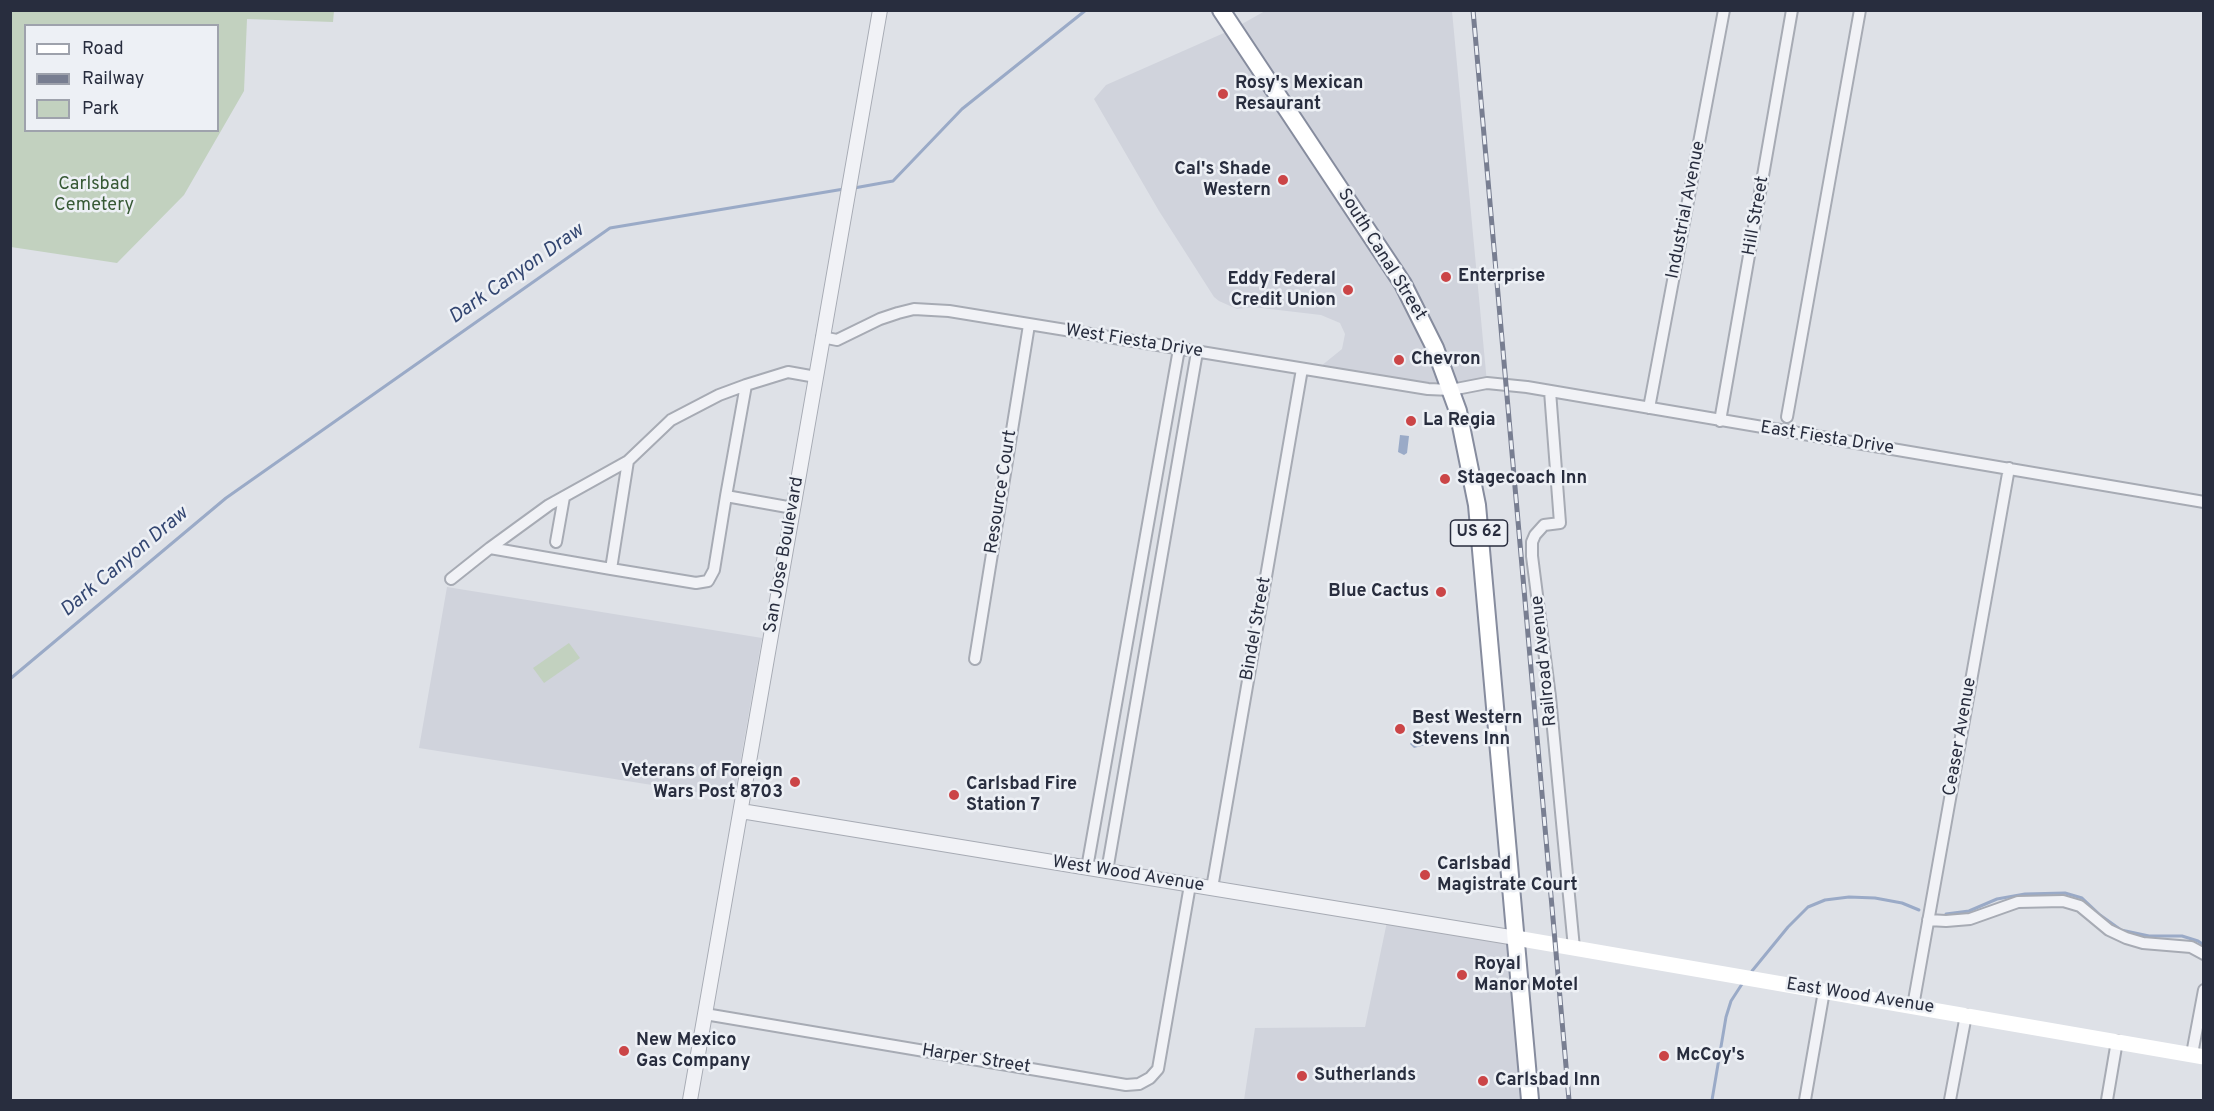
<!DOCTYPE html>
<style>
body{margin:0}
#map{position:relative;width:2214px;height:1111px;overflow:hidden;background:#dee1e7;font-family:Overpass,sans-serif}
canvas{display:block}
.frame{position:absolute;inset:0;border:12px solid #282d3e;pointer-events:none}
.legend{position:absolute;left:24px;top:24px;width:195px;height:108px;box-sizing:border-box;background:#edf0f5;border:2px solid #9ea2ac;margin:0;padding:8px 10px;list-style:none;font-size:18px;color:#282d3e}
.legend li{display:flex;align-items:center;gap:12px;height:30px}
.legend b{width:30px;border:2px solid #9ea2ac}
</style>
<div id="map">
<canvas width="2214" height="1111"></canvas>
<div class="frame"></div>
<ul class="legend">
<li><b style="height:8px;background:#fff"></b>Road</li>
<li><b style="height:8px;background:#787e91"></b>Railway</li>
<li><b style="height:16px;background:#c2d1bf"></b>Park</li>
</ul>
</div>
<script>
const ctx = document.querySelector('canvas').getContext('2d');
ctx.lineJoin = 'round';
function paint(path, color) { ctx.fillStyle = color; ctx.fill(path, 'evenodd'); }
const shape = rows => new Path2D(rows.map(r => 'M' + r).join(''));
function stroke(path, color, width, dash) { ctx.strokeStyle = color; ctx.lineWidth = width; ctx.lineCap = dash ? 'butt' : 'round'; ctx.setLineDash(dash || []); ctx.stroke(path); }
function drawText(font, color, halo, rows, align = 'center') {
  ctx.font = font + ' Overpass,sans-serif'; ctx.lineWidth = 5; ctx.setLineDash([]); ctx.textBaseline = 'middle'; ctx.strokeStyle = halo; ctx.fillStyle = color; for (const [text, x, y, turn = 0] of rows) {
    ctx.save(); ctx.translate(x, y); ctx.rotate((+turn || 0) * Math.PI / 180); ctx.textAlign = isNaN(turn) ? turn : align; if (halo) ctx.strokeText(text, 0, 0); ctx.fillText(text, 0, 0); ctx.restore();
  }
}
const built = shape([
 [1265,11,1452,11,1487,383,1451,390,1315,371,1342,349,1345,334,1340,323,1321,315,1253,307,1237,309,1219,301,1214,297,1159,211,1094,99,1106,85,1233,29],
 [447,587,762,638,734,798,419,748],
 [1388,917,1516,938,1530,1100,1244,1100,1255,1028,1365,1027]
]);
const green = shape([
 [10,11,11,10,334,11,333,22,247,19,244,91,184,195,117,263,11,247],
 [26,26,218,26,218,130,26,130],
 [569,643,580,658,544,683,533,668]
]);
const water = shape([
 [1400,435,1409,436,1407,453,1404,455,1398,452],
 [1419,731,1424,731,1425,733,1426,743,1425,745,1414,748,1410,744]
]);
const stream = shape([
 [854,188,893,181,962,109,1086,10],
 [10,679,226,498,610,228,844,189],
 [1946,914,1969,911,1997,899,2025,894,2065,893,2082,898,2100,915,2121,930,2149,936,2182,936,2198,941,2204,945],
 [1752,971,1788,927,1808,907,1825,900,1849,897,1875,898,1902,903,1919,910],
 [1712,1100,1726,1017,1731,1001,1742,984]
]);
const minor = shape([
 [822,337,837,340,880,319,898,313,914,309,949,311,1428,389,1451,390,1487,383,1527,387,2204,502],
 [1550,391,1560,523,1544,525,1535,535,1532,542,1532,556,1550,697,1574,948],
 [1649,408,1724,10],
 [1787,417,1860,10],
 [1720,421,1792,10],
 [726,496,714,570,708,581,696,583,611,569,628,461,671,420,719,395,746,385],
 [793,508,726,496,746,385,788,372,816,377],
 [556,542,564,497],
 [490,548,549,505,628,461],
 [451,579,490,548,611,569],
 [975,659,1029,325],
 [1087,868,1179,349],
 [1107,871,1197,352],
 [1212,888,1302,369],
 [1928,920,1946,921,1970,919,2018,902,2063,901,2080,906,2109,930,2126,938,2143,943,2191,947,2204,954],
 [1913,1006,2009,468],
 [705,1014,1126,1085,1139,1084,1150,1078,1158,1069,1190,885],
 [2192,1054,2204,990],
 [1805,1100,1824,991],
 [1950,1100,1966,1015],
 [2107,1100,2117,1041]
]);
const tertiary = shape([
 [741,811,1516,938],
 [690,1100,880,10]
]);
const secondary = shape([
 [1516,938,2204,1057]
]);
const trunk = shape([
 [1221,10,1403,284,1435,348,1458,411,1477,505,1530,1100]
]);
const rail = shape([
 [1473,10,1569,1100]
]);
const markers = [
 [1223,94,6,"#cb4547"],
 [1283,180,6,"#cb4547"],
 [1446,277,6,"#cb4547"],
 [1348,290,6,"#cb4547"],
 [1399,360,6,"#cb4547"],
 [1411,421,6,"#cb4547"],
 [1445,479,6,"#cb4547"],
 [1441,592,6,"#cb4547"],
 [1400,729,6,"#cb4547"],
 [795,782,6,"#cb4547"],
 [954,795,6,"#cb4547"],
 [1425,875,6,"#cb4547"],
 [1462,975,6,"#cb4547"],
 [624,1051,6,"#cb4547"],
 [1664,1056,6,"#cb4547"],
 [1302,1076,6,"#cb4547"],
 [1483,1081,6,"#cb4547"]
];
const shields = [
 [1479,533,57]
];
const shieldNames = [
 ["US 62",1479,533]
];
const poiNames = [
 ["Rosy's Mexican",1235,84],
 ["Resaurant",1235,105],
 ["Cal's Shade",1271,170,"right"],
 ["Western",1271,191,"right"],
 ["Enterprise",1458,277],
 ["Eddy Federal",1336,280,"right"],
 ["Credit Union",1336,301,"right"],
 ["Chevron",1411,360],
 ["La Regia",1423,421],
 ["Stagecoach Inn",1457,479],
 ["Blue Cactus",1429,592,"right"],
 ["Best Western",1412,719],
 ["Stevens Inn",1412,740],
 ["Veterans of Foreign",783,772,"right"],
 ["Wars Post 8703",783,793,"right"],
 ["Carlsbad Fire",966,785],
 ["Station 7",966,806],
 ["Carlsbad",1437,865],
 ["Magistrate Court",1437,886],
 ["Royal",1474,965],
 ["Manor Motel",1474,986],
 ["New Mexico",636,1041],
 ["Gas Company",636,1062],
 ["McCoy's",1676,1056],
 ["Sutherlands",1314,1076],
 ["Carlsbad Inn",1495,1081]
];
const parkNames = [
 ["Carlsbad",94,185],
 ["Cemetery",94,206]
];
const streetNames = [
 ["Industrial Avenue",1687,210,-79],
 ["Hill Street",1757,216,-80],
 ["South Canal Street",1381,255,58],
 ["West Fiesta Drive",1134,342,9],
 ["East Fiesta Drive",1827,439,9],
 ["Resource Court",1002,492,-81],
 ["San Jose Boulevard",785,555,-80],
 ["Bindel Street",1257,629,-80],
 ["Railroad Avenue",1545,661,-96],
 ["Ceaser Avenue",1961,737,-80],
 ["West Wood Avenue",1128,875,9],
 ["East Wood Avenue",1860,997,9],
 ["Harper Street",976,1060,9]
];
const waterNames = [
 ["Dark Canyon Draw",517,275,-35],
 ["Dark Canyon Draw",125,563,-40]
];
paint(built, '#d0d3dc');
paint(green, '#c2d1bf');
paint(water, '#9aaac7');
stroke(stream, '#9aaac7', 3);
stroke(minor, '#a7abb4', 14);
stroke(tertiary, '#a7abb4', 16);
stroke(trunk, '#868c9e', 20);
stroke(minor, '#f1f2f6', 10);
stroke(tertiary, '#f1f2f6', 14);
stroke(secondary, '#fff', 15);
stroke(trunk, '#fff', 16);
stroke(rail, '#787e91', 5);
stroke(rail, '#edf0f5', 3, [9]);
for (const [x, y, r, color] of markers) { const dot = new Path2D(); dot.arc(x, y, r, 0, 2 * Math.PI); ctx.fillStyle = color; ctx.fill(dot); stroke(dot, '#edf0f5', 2); }
for (const [x, y, w] of shields) { const box = new Path2D(); box.roundRect(x - w / 2, y - 13, w, 26, 4.5); ctx.fillStyle = '#edf0f5'; ctx.fill(box); stroke(box, '#282d3e', 1.5); }
drawText('bold 16px', '#282d3e', null, shieldNames);
drawText('bold 18px', '#282d3e', '#edf0f5', poiNames, 'left');
drawText('18px', '#375935', '#edf0f5', parkNames);
drawText('18px', '#282d3e', '#edf0f5', streetNames);
drawText('italic 20px', '#334671', '#edf0f5', waterNames);
</script>
